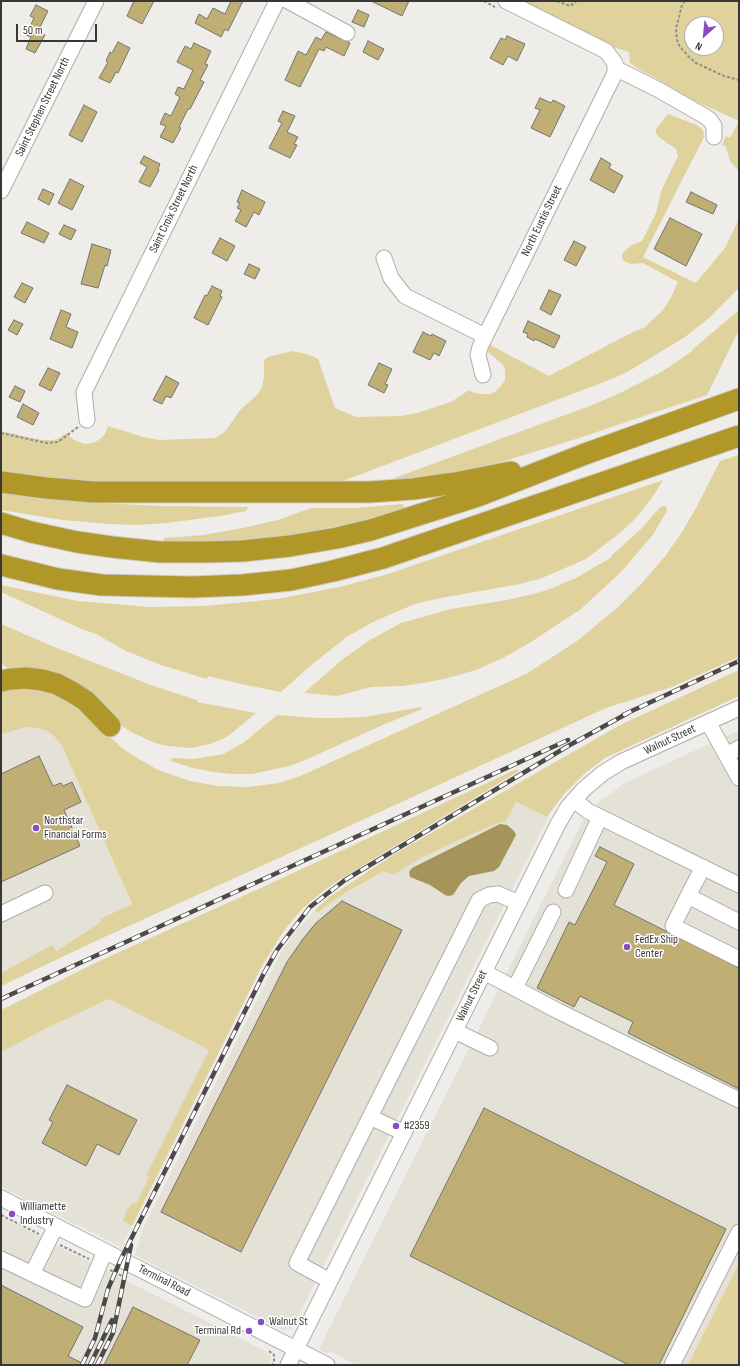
<!DOCTYPE html>
<style>
body{margin:0}
#map{position:relative;width:740px;height:1366px;overflow:hidden;background:#eeede9;font-family:"Sofia Sans Condensed",sans-serif}
canvas{display:block}
.frame{position:absolute;inset:0;border:2px solid #383736;pointer-events:none}
.north{position:absolute;left:684px;top:16px;width:40px;height:40px;box-sizing:border-box;background:#fff;border:1px solid #afafaf;border-radius:50%;rotate:207deg;font-size:11px;font-weight:700;line-height:16px;text-align:center;color:#383736}
.north::after{content:'';display:block;margin:auto;width:14px;height:18px;background:#884cc2;clip-path:polygon(50% 0,100% 100%,50% 72%,0 100%)}
.scale{position:absolute;left:16px;top:24px;width:81px;height:18px;box-sizing:border-box;border:2px solid #383736;border-top:0;padding-left:5px;font-size:12px;line-height:14px;white-space:nowrap;color:#383736;-webkit-text-stroke:3px #fff;paint-order:stroke}
</style>
<div id="map">
<canvas width="740" height="1366"></canvas>
<div class="frame"></div>
<div class="north">N</div>
<div class="scale">50 m</div>
</div>
<script>
const ctx = document.querySelector('canvas').getContext('2d');
ctx.lineJoin = 'round';
function paint(path, color) { ctx.fillStyle = color; ctx.fill(path, 'evenodd'); }
const shape = rows => new Path2D(rows.map(r => 'M' + r).join(''));
function stroke(path, color, width, dash) { ctx.strokeStyle = color; ctx.lineWidth = width; ctx.lineCap = dash ? 'butt' : 'round'; ctx.setLineDash(dash || []); ctx.stroke(path); }
function drawText(font, color, halo, rows, align = 'center') {
  ctx.font = font + ' "Sofia Sans Condensed",sans-serif'; ctx.lineWidth = 3; ctx.setLineDash([]); ctx.textBaseline = 'middle'; ctx.strokeStyle = halo; ctx.fillStyle = color; for (const [text, x, y, turn = 0] of rows) {
    ctx.save(); ctx.translate(x, y); ctx.rotate((+turn || 0) * Math.PI / 180); ctx.textAlign = isNaN(turn) ? turn : align; if (halo) ctx.strokeText(text, 0, 0); ctx.fillText(text, 0, 0); ctx.restore();
  }
}
const built = shape([
 [26,727,38,728,47,731,53,735,62,746,132,905,100,919,102,922,55,951,52,946,1,973,1,734],
 [739,730,739,1263,688,1365,357,1365,330,1351,327,1354,320,1350,320,1347,582,822,599,802,625,783],
 [516,802,547,817,549,816,293,1327,290,1329,283,1330,279,1328,135,1255,143,1229,159,1197,275,964,284,948,295,933,315,910,318,913,326,906,345,893,384,871,393,875,421,858,461,839,498,823,504,822],
 [109,999,209,1050,146,1175,149,1177,137,1202,133,1204,125,1222,132,1226,121,1247,1,1187,1,1052,47,1028],
 [1,1217,269,1353,271,1360,269,1365,1,1365]
]);
const green = shape([
 [523,1,739,1,739,171,730,161,726,147,722,145,726,136,730,138,739,121,693,100,654,77,640,70,630,63,629,52,610,46],
 [692,24,716,24,716,48,692,48],
 [668,114,697,125,703,130,704,137,643,257,696,283,725,248,739,219,739,288,709,318,685,337,629,371,612,379,327,487,69,481,1,473,1,431,42,440,52,440,58,439,66,433,74,440,85,444,92,443,99,440,105,434,108,426,143,437,159,440,215,438,222,434,227,429,240,410,257,395,262,387,264,377,264,360,268,357,292,351,307,354,318,359,335,408,356,417,400,416,417,413,451,402,469,390,472,392,480,394,490,394,495,392,502,385,505,379,505,371,504,366,501,363,489,353,487,348,488,344,549,376,631,333,645,327,663,310,671,297,678,282,643,263,631,264,626,262,622,259,622,254,630,246,642,241,656,213,661,191,678,156,676,149,659,137,656,133,656,129],
 [739,310,739,330,707,395,576,439,495,464,454,473,450,473,445,475,390,483,389,480,595,404,622,392,663,371,692,351,692,350],
 [739,455,739,657,672,687,606,708,321,839,100,939,1,986,1,973,52,945,56,951,101,922,100,919,132,904,62,746,53,735,47,731,38,728,26,727,1,734,1,691,22,688,44,689,69,700,121,747,132,755,158,770,190,781,218,786,247,787,279,783,298,777,526,674,577,641,618,607,641,584,666,555,682,532,696,508,720,461],
 [663,480,654,495,636,518,620,533,586,559,542,578,520,584,436,599,415,604,396,612,373,622,348,636,310,666,281,692,241,684,208,676,207,679,161,665,126,651,94,633,84,630,1,592,1,585,78,601,149,607,204,606,277,599,344,586,388,574],
 [1,493,77,502,162,506,248,507,246,511,220,516,167,523,137,525,110,524,63,520,1,510],
 [402,504,404,505,403,509,362,521,273,539,253,541,163,542,164,538,204,535,248,527,278,520,311,508,354,508],
 [664,506,666,507,667,511,652,536,621,572,581,609,531,642,503,658,476,670,444,679,423,683,402,686,371,687,337,696,304,693,343,659,370,640,401,623,451,609,507,600,534,594,550,589,576,578,612,557,611,556,643,527,660,507],
 [1,624,52,646,151,685,197,700,197,702,256,713,232,733,223,739,210,744,191,748,168,746,155,743,131,732,122,726,114,719,5,666,1,663],
 [739,670,739,696,605,758,584,774,564,794,547,817,516,802,505,822,498,823,461,839,421,858,393,875,384,871,345,893,326,906,318,913,315,910,329,897,398,852,620,725],
 [421,707,422,709,385,724,303,761,289,766,266,771,252,774,232,774,213,772,193,768,171,761,172,758,194,759,223,754,243,743,277,715,314,718,338,718,365,717],
 [517,769,519,771,339,880,322,892,302,909,283,932,262,966,132,1226,125,1222,123,1221,127,1210,130,1205,137,1202,149,1177,146,1175,209,1050,109,999,47,1028,1,1052,1,1010,93,964,265,886],
 [739,1263,739,1365,688,1365]
]);
const water = shape([
 [500,824,507,825,514,831,516,835,499,867,494,871,469,876,461,883,453,895,448,896,445,895,430,885,410,877,409,872,412,868]
]);
const building = shape([
 [134,1,154,1,142,24,127,16,134,1],
 [231,1,243,1,228,31,225,29,221,37,195,23,199,14,207,19,213,8,225,14,231,1],
 [371,1,409,1,402,16,371,1],
 [36,5,48,11,38,31,45,35,35,53,26,49,31,37,26,35,34,18,30,16,36,5],
 [358,10,369,15,364,27,352,22,358,10],
 [326,32,350,43,344,56,326,47,324,51,319,49,300,87,285,80,298,51,306,55,316,37,321,40,326,32],
 [507,36,525,44,517,61,508,56,503,65,490,58,501,38,505,40,507,36],
 [368,41,384,49,378,60,363,52,368,41],
 [118,42,130,48,118,73,116,72,110,83,99,78,108,62,106,61,110,52,112,53,118,42],
 [194,43,211,51,205,64,208,65,200,80,204,82,190,109,188,109,179,127,181,128,173,143,160,137,166,126,160,124,165,113,171,116,180,97,175,94,178,87,184,89,193,70,177,62,185,46,191,49,194,43],
 [540,98,551,103,553,100,565,106,550,137,531,128,540,110,535,108,540,98],
 [84,105,97,112,82,142,69,135,84,105],
 [283,111,295,116,287,132,298,137,294,144,297,145,290,158,269,148,282,123,278,121,283,111],
 [144,156,160,164,158,169,159,170,150,187,139,182,147,167,140,163,144,156],
 [601,158,611,164,609,168,623,176,614,193,590,180,601,158],
 [70,179,84,186,72,210,58,203,70,179],
 [43,189,54,194,49,205,38,199,43,189],
 [242,190,265,202,259,215,254,212,246,227,235,221,241,210,237,208,240,203,237,202,242,190],
 [691,192,717,205,713,214,686,202,691,192],
 [670,218,702,234,686,266,654,249,670,218],
 [27,222,49,233,44,243,21,233,27,222],
 [64,225,76,230,71,240,59,234,64,225],
 [220,238,235,246,227,261,212,253,220,238],
 [574,241,586,247,576,266,564,260,574,241],
 [92,244,111,250,107,266,105,265,98,288,81,284,92,244],
 [249,264,260,269,255,279,244,274,249,264],
 [22,283,33,288,25,303,14,297,22,283],
 [212,286,222,291,220,296,222,297,208,325,194,318,205,295,207,296,212,286],
 [549,290,561,295,551,315,540,309,549,290],
 [61,310,71,314,66,327,78,332,72,348,50,339,61,310],
 [14,320,23,324,17,335,8,330,14,320],
 [528,321,560,336,554,348,535,339,534,341,527,337,528,334,523,332,528,321],
 [423,332,431,336,432,334,446,341,439,356,434,353,430,360,413,352,423,332],
 [379,363,392,369,385,384,388,385,384,393,368,385,379,363],
 [48,368,60,373,51,391,39,385,48,368],
 [166,376,179,383,171,398,166,396,162,404,153,400,166,376],
 [15,386,25,391,20,402,9,397,15,386],
 [23,404,39,413,33,425,17,417,23,404],
 [39,756,53,786,61,783,63,786,72,782,81,802,64,810,80,846,1,882,1,774,39,756],
 [600,847,634,864,614,905,739,968,739,1089,628,1033,633,1022,580,996,574,1007,537,988,569,922,575,925,607,862,595,856,600,847],
 [342,901,402,930,241,1252,161,1212,287,962,303,939,316,923,342,901],
 [67,1085,137,1120,119,1155,97,1144,86,1166,42,1143,53,1122,49,1120,67,1085],
 [484,1108,726,1229,659,1365,629,1365,410,1256,484,1108],
 [1,1285,83,1327,68,1356,86,1365,1,1365,1,1285],
 [133,1307,200,1340,187,1365,104,1365,133,1307]
]);
const path = shape([
 [484,1,495,7],
 [557,1,570,6,577,1],
 [685,1,682,5,676,29,677,40,680,47,689,57,696,63,724,76,739,80],
 [1,433,46,443,58,442,78,427],
 [1,1215,39,1234],
 [60,1245,89,1259],
 [110,1270,126,1278],
 [269,1351,274,1355,274,1362,272,1365]
]);
const minor = shape([
 [288,1,347,33],
 [615,68,659,90,706,117,710,120,714,126,714,137],
 [1,191,96,1],
 [384,258,391,278,405,296,485,336],
 [483,375,478,355,480,347,615,73,615,63,606,51,506,1],
 [87,420,84,392,277,1],
 [708,722,739,778],
 [726,755,739,748],
 [574,800,588,811,600,817,739,885],
 [703,867,688,896,739,922],
 [566,890,600,817],
 [688,896,673,926,739,959],
 [1,914,45,893],
 [484,972,558,1011,739,1100],
 [515,988,553,912],
 [455,1031,490,1048],
 [370,1117,404,1133],
 [1,1198,327,1365],
 [1,1259,85,1299,105,1251],
 [32,1274,56,1226],
 [330,1281,297,1263,370,1117,479,900,489,895,498,894,519,903],
 [288,1365,558,824,568,807,584,789,603,773,621,762,739,708],
 [672,1365,739,1232]
]);
const highway = shape([
 [1,482,46,488,93,492,370,492,413,489,455,483,511,472],
 [1,523,31,532,77,542,112,547,160,552,207,552,243,551,290,546,337,538,371,530,478,496,585,454,739,399],
 [1,565,58,579,102,585,192,587,242,585,291,580,333,571,383,558,739,436],
 [1,681,11,679,26,678,42,680,57,684,72,692,86,701,110,726]
]);
const rail = shape([
 [623,715,739,661],
 [1,999,568,740],
 [82,1365,95,1338,108,1289,121,1259,264,973,277,950,310,907,345,880,568,746,628,713],
 [90,1365,112,1320],
 [97,1365,113,1333,131,1245]
]);
const markers = [
 [36,828,4,"#884cc2"],
 [627,947,4,"#884cc2"],
 [396,1126,4,"#884cc2"],
 [12,1214,4,"#884cc2"],
 [261,1322,4,"#884cc2"],
 [249,1331,4,"#884cc2"]
];
const streetNames = [
 ["Saint Stephen Street North",43,107,-64],
 ["Saint Croix Street North",174,209,-64],
 ["North Eustis Street",542,221,-64],
 ["Walnut Street",670,740,-25],
 ["Walnut Street",472,996,-64],
 ["Terminal Road",164,1281,27]
];
const poiNames = [
 ["Northstar",44,821],
 ["Financial Forms",44,835],
 ["FedEx Ship",635,940],
 ["Center",635,954],
 ["#2359",404,1126],
 ["Williamette",20,1207],
 ["Industry",20,1221],
 ["Walnut St",269,1322],
 ["Terminal Rd",241,1331,"right"]
];
paint(built, '#e4e1d6');
paint(green, '#e0d29d');
paint(water, '#a5955a');
paint(building, '#c0af74');
stroke(building, '#747370', 1);
stroke(minor, '#aeada9', 17);
stroke(highway, '#cbcbcb', 23);
stroke(path, '#8f8e8b', 2, [3, 2]);
stroke(minor, '#fff', 15);
stroke(highway, '#b19628', 21);
stroke(rail, '#4b4a49', 4.5);
stroke(rail, '#fff', 3, [9]);
for (const [x, y, r, color] of markers) { const dot = new Path2D(); dot.arc(x, y, r, 0, 2 * Math.PI); ctx.fillStyle = color; ctx.fill(dot); stroke(dot, '#fff', 1.5); }
drawText('12px', '#383736', '#fff', streetNames);
drawText('12px', '#383736', '#fff', poiNames, 'left');
</script>
